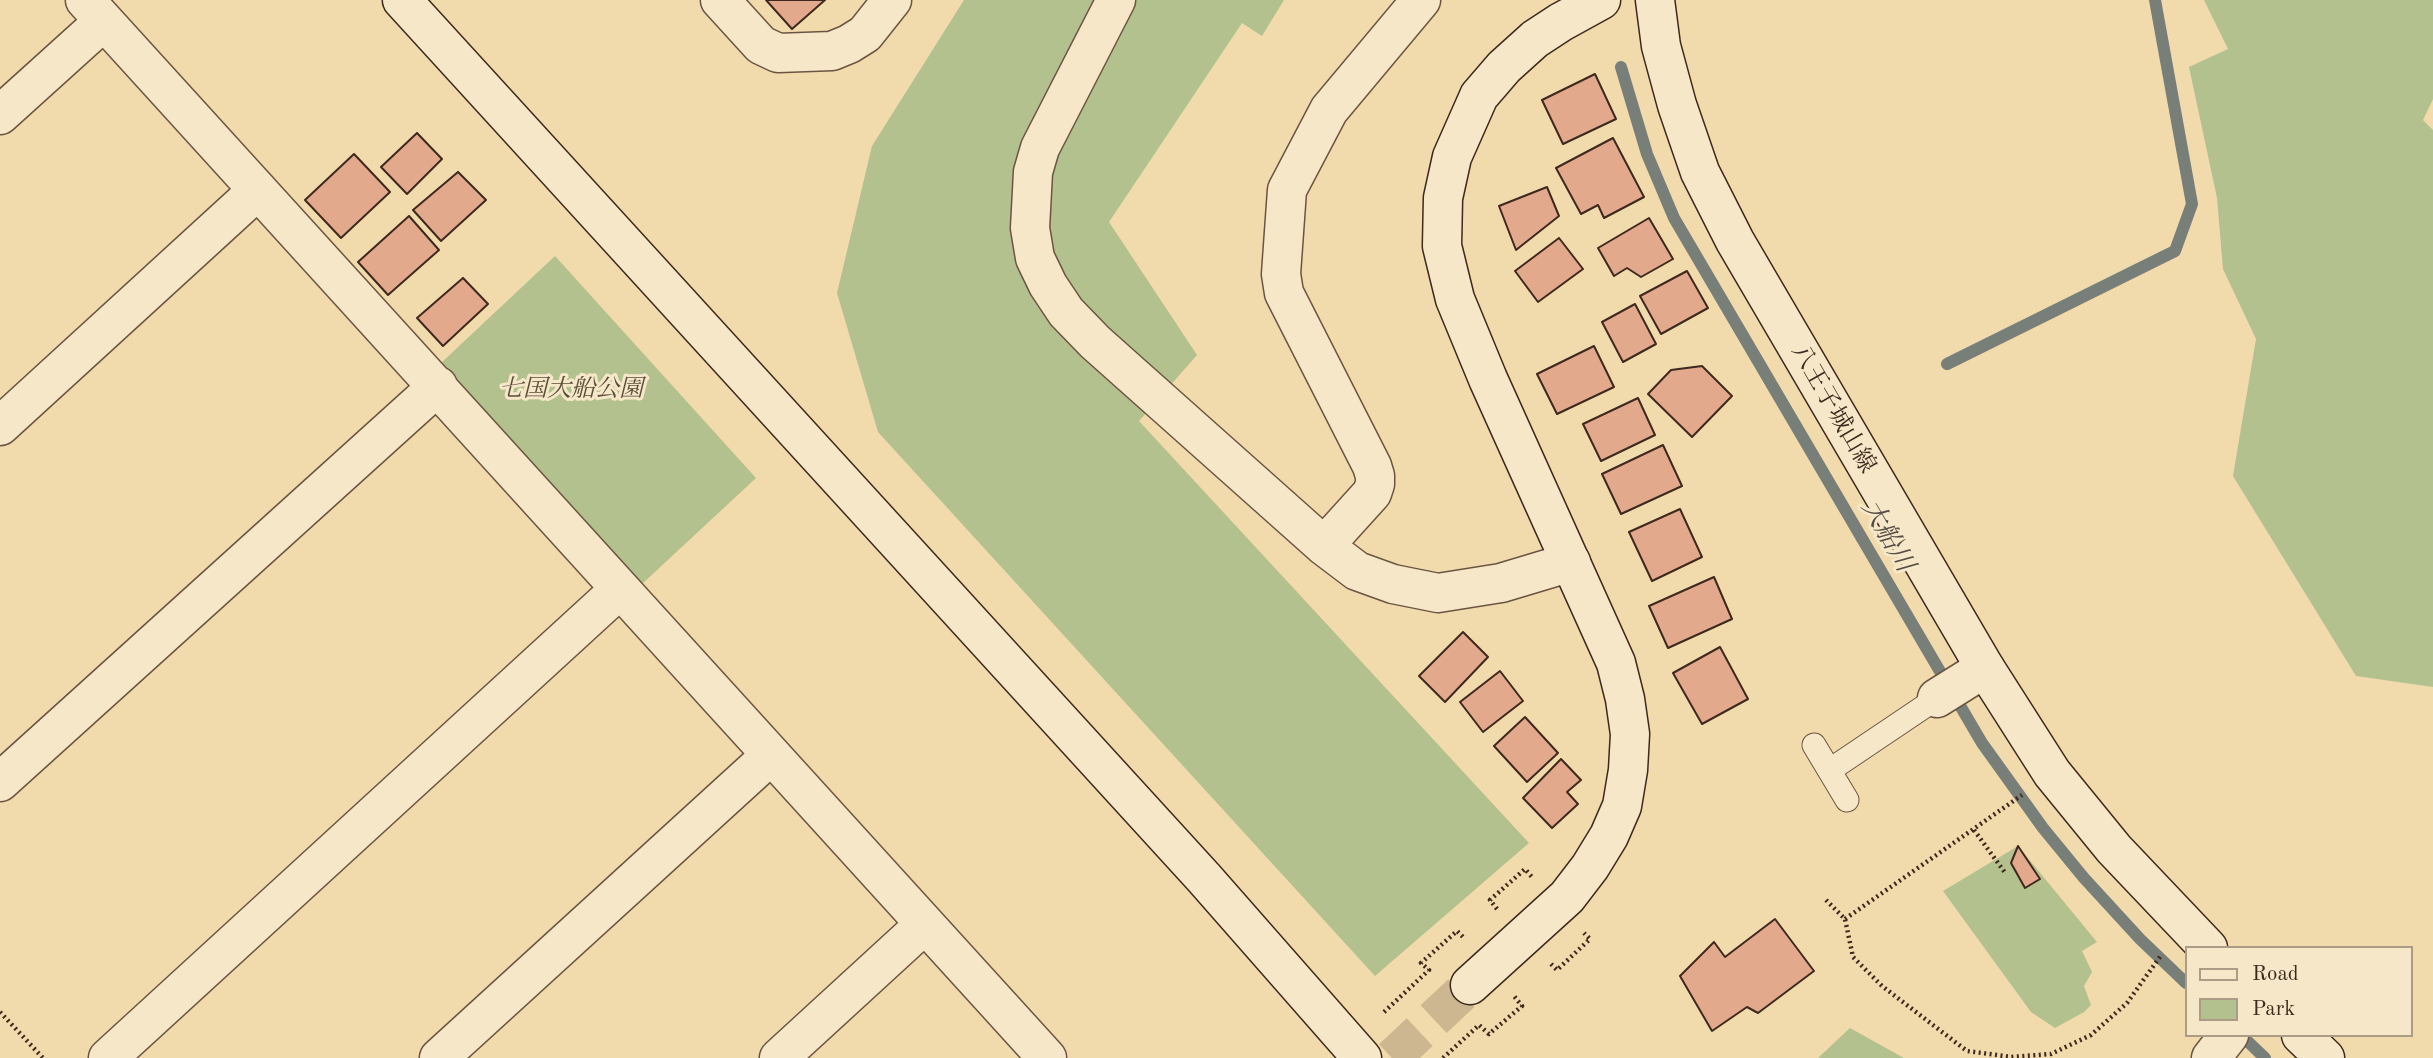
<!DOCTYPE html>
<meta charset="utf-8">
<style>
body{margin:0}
#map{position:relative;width:2433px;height:1058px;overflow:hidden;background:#f1daac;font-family:"Old Standard TT",serif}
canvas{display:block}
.legend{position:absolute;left:2185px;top:946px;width:228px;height:91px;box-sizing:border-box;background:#f6e7c9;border:2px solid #ac9b85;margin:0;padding:9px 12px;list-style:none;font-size:21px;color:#3e291e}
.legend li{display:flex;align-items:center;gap:14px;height:35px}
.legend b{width:35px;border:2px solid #ac9b85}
</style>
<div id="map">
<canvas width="2433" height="1058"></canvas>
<ul class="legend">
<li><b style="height:9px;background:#f6e7c9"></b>Road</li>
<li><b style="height:19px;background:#b3c18e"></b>Park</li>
</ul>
</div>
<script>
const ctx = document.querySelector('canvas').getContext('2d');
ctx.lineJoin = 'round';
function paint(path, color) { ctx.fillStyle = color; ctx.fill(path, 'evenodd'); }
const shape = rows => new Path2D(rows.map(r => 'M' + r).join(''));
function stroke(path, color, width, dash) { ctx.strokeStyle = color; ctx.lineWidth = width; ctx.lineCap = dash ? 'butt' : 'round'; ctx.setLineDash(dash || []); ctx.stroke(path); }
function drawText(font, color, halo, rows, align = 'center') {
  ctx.font = font + ' "Old Standard TT","Noto Serif JP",serif'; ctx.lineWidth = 6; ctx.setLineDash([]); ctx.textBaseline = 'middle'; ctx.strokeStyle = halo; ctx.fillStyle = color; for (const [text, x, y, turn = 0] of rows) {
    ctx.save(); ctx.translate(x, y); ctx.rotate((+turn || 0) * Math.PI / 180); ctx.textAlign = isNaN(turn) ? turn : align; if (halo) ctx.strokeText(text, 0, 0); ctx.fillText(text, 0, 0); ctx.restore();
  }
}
const green = shape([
 [964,0,1284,0,1262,36,1242,23,1109,222,1197,355,1139,421,1529,843,1375,976,878,432,837,293,872,146],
 [2204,0,2433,0,2433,99,2423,120,2433,130,2433,687,2356,676,2233,476,2256,339,2223,269,2217,198,2189,67,2228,49],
 [555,256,756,478,642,584,441,363],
 [2018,846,2097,942,2082,951,2092,972,2084,986,2091,1005,2084,1012,2055,1028,2031,1012,1943,891],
 [1850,1028,1904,1058,1818,1058]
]);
const stream = shape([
 [1621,67,1647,154,1674,218,1982,743,2043,828,2084,878,2140,939,2186,983],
 [1947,364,2175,251,2192,204,2155,0],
 [2241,1035,2265,1058]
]);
const building = shape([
 [766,0,825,0,792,29,766,0],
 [1595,74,1616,119,1563,144,1542,100,1595,74],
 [417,133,442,159,407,194,381,167,417,133],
 [1613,138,1644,197,1604,218,1598,205,1581,214,1556,168,1613,138],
 [354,154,390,192,341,238,305,200,354,154],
 [458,172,486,200,441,241,413,210,458,172],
 [1547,187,1559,216,1516,250,1499,206,1547,187],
 [409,216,439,250,388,295,358,262,409,216],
 [1649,218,1673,259,1641,277,1627,268,1614,276,1598,248,1649,218],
 [1559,238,1583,269,1538,302,1515,271,1559,238],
 [1687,271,1708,308,1661,334,1640,296,1687,271],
 [463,278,488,304,443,346,417,318,463,278],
 [1635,304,1656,344,1623,362,1602,322,1635,304],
 [1594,346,1614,387,1557,414,1537,374,1594,346],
 [1702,366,1732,396,1692,437,1648,394,1671,370,1702,366],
 [1638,398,1655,435,1601,461,1583,424,1638,398],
 [1663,445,1682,486,1621,514,1602,474,1663,445],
 [1680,509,1702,557,1652,581,1629,532,1680,509],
 [1714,577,1732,619,1668,648,1649,606,1714,577],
 [1463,632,1488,657,1445,702,1419,676,1463,632],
 [1720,647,1748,699,1702,724,1673,673,1720,647],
 [1500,671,1523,701,1483,732,1460,702,1500,671],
 [1525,717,1558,753,1527,782,1494,746,1525,717],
 [1561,759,1581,780,1567,792,1578,804,1552,828,1523,798,1561,759],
 [2018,846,2040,879,2025,888,2011,863,2018,846],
 [1775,919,1814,971,1758,1013,1747,1007,1712,1031,1680,976,1714,942,1725,957,1775,919]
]);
const secondaryTunnel = shape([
 [1392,1058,1470,985]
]);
const path = shape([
 [1974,830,2006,874],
 [1826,900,1845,919,1853,957,1882,986,1967,1051,2011,1057,2051,1054,2091,1035,2127,1003,2162,954],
 [1497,909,1490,900,1525,869,1532,877,1533,875],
 [1845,919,2022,795],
 [1551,964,1557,970,1590,939,1584,933],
 [0,1012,43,1058],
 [1384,1012,1429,970,1421,963,1457,931,1465,939],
 [1443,1058,1479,1025,1489,1034,1522,1006,1514,996]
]);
const lane = shape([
 [1814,745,1847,800],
 [1830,770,1937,698]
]);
const street = shape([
 [85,0,1047,1058],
 [720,0,761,45,778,53,832,51,849,44,865,34,892,0],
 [1116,0,1040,148,1033,172,1030,228,1035,258,1048,285,1066,312,1095,342,1324,546,1357,571,1393,584,1438,593,1501,583,1571,562],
 [0,115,104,21],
 [0,426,258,190],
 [1324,546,1372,493,1375,484,1375,476,1372,466,1284,293,1281,274,1287,190,1329,110,1421,0],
 [1937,698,1985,668],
 [0,782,438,386],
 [108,1058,620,589],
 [439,1058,770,756],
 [779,1058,924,925],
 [2211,1058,2229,1035]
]);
const secondary = shape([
 [402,0,1204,878,1362,1058],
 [1655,0,1661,46,1677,105,1700,172,1735,241,1985,668,2052,773,2114,849,2208,948],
 [1470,985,1567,897,1590,867,1609,836,1622,806,1628,770,1630,734,1625,699,1616,663,1488,379,1455,299,1442,246,1443,198,1452,157,1479,96,1504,67,1535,39,1561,22,1601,0],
 [2301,1035,2325,1058]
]);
const parkNames = [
 ["七国大船公園",571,390]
];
const streetNames = [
 ["八王子城山線",1833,409,60]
];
const waterNames = [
 ["大船川",1887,536,60]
];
paint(green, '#b3c18e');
stroke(stream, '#787f78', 12);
paint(building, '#e3a98d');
stroke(building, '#3e291e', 2);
stroke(secondaryTunnel, '#cdb790', 38, [38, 19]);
stroke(lane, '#6b5542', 25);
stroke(street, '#6b5542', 41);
stroke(secondary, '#3e291e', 41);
stroke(path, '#3e291e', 4.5, [2, 3.5]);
stroke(lane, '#f6e7c9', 23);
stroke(street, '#f6e7c9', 38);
stroke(secondary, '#f6e7c9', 38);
drawText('italic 24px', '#5b4f3a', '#f6e7c9', parkNames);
drawText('24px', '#3e291e', '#f6e7c9', streetNames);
drawText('italic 26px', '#564d44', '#f6e7c9', waterNames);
</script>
